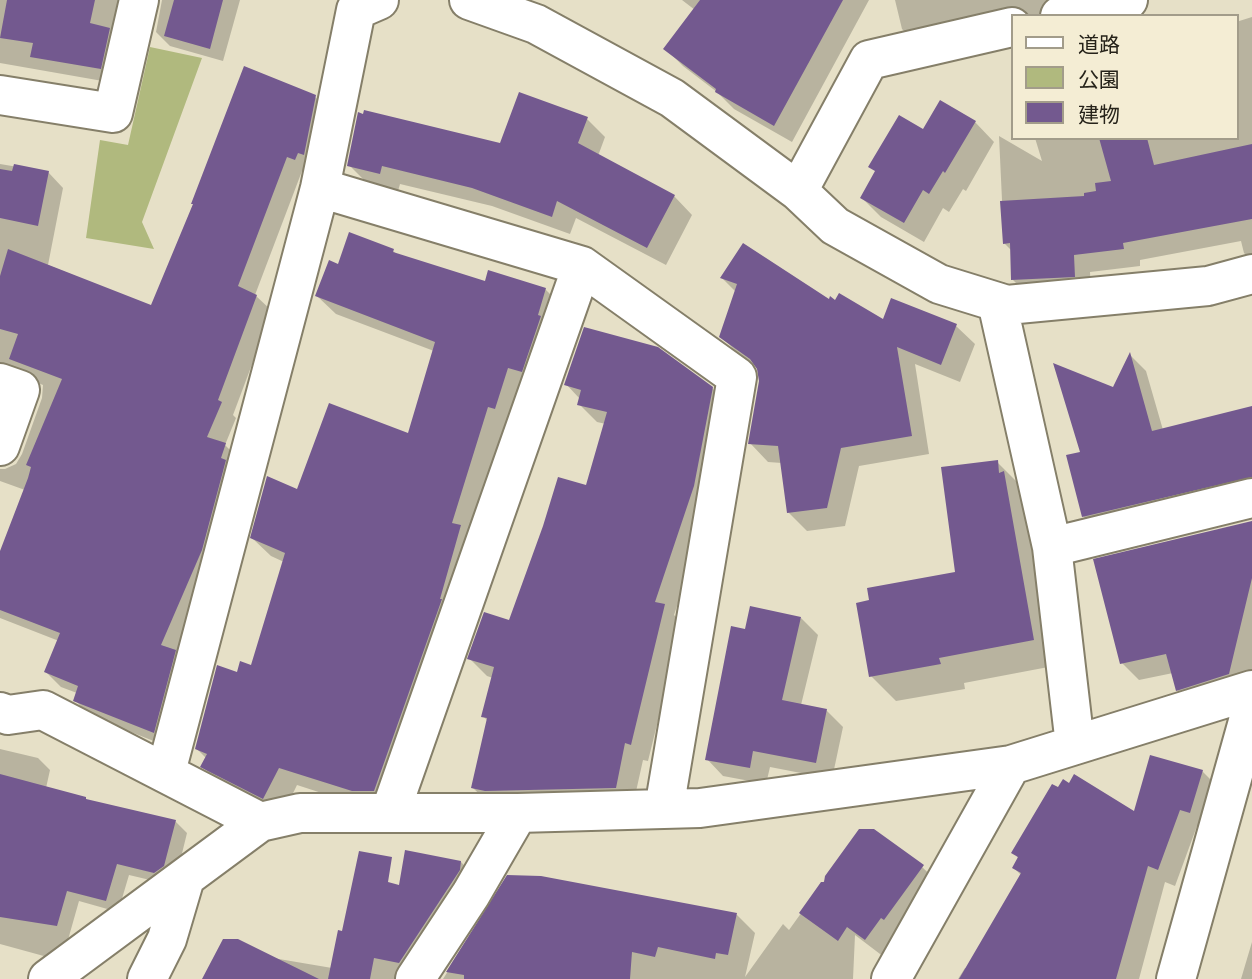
<!DOCTYPE html>
<meta charset="utf-8">
<style>
body{margin:0}
#map{position:relative;width:1252px;height:979px;overflow:hidden;background:#e6e0c7;font-family:"Fira Sans","Noto Sans JP",sans-serif}
canvas{display:block}
.legend{position:absolute;left:1011px;top:14px;width:228px;height:126px;box-sizing:border-box;background:#f4edd4;border:2px solid #a29c8a;margin:0;padding:9px 12px;list-style:none;font-size:21px;color:#26231a}
.legend li{display:flex;align-items:center;gap:14px;height:35px}
.legend b{width:35px;border:2px solid #a29c8a}
</style>
<div id="map">
<canvas width="1252" height="979"></canvas>
<ul class="legend">
<li><b style="height:9px;background:#fff"></b>道路</li>
<li><b style="height:19px;background:#b0b97e"></b>公園</li>
<li><b style="height:19px;background:#73598f"></b>建物</li>
</ul>
</div>
<script>
const ctx = document.querySelector('canvas').getContext('2d');
ctx.lineJoin = 'round';
function paint(path, color) { ctx.fillStyle = color; ctx.fill(path, 'evenodd'); }
const shape = rows => new Path2D(rows.map(r => 'M' + r).join(''));
function stroke(path, color, width, dash) { ctx.strokeStyle = color; ctx.lineWidth = width; ctx.lineCap = dash ? 'butt' : 'round'; ctx.setLineDash(dash || []); ctx.stroke(path); }
const green = shape([
 [150,47,202,58,142,222,154,249,86,238,100,140,128,145]
]);
const shadow = shape([
 [0,0,136,0,114,83,0,63],
 [162,0,240,0,223,61,170,46,156,32],
 [682,0,869,0,792,142,734,109,717,92,683,66,666,49,695,10],
 [895,0,1051,0,1053,16,1012,16,920,47,902,29],
 [1252,17,1252,261,1244,253,1241,241,1140,260,1140,266,1090,272,1091,293,1030,297,1013,280,1012,251,1004,243,999,136,1042,161,1035,138,1236,138,1236,22],
 [315,97,331,112,310,174,302,171,255,295,272,311,233,415,236,418,225,445,240,460,169,747,90,716,75,700,77,693,61,687,46,672,59,641,0,618,0,555,25,490,0,481,0,469,5,469,16,464,22,454,42,398,43,385,24,377,0,383,0,164,48,172,63,188,48,265,152,307],
 [587,119,605,137,598,156,674,196,692,215,666,265,576,218,570,234,492,206,400,184,398,191,367,183,349,165,501,145],
 [975,122,994,142,966,191,963,189,949,212,943,208,924,242,881,217,862,198],
 [393,251,398,255,486,283,545,289,564,308,371,809,297,785,282,816,221,785,202,766,206,758,197,749,238,674,252,667,284,562,271,556,252,538,298,491,409,435,434,351,336,314,317,296,339,266],
 [722,278,829,301,884,322,956,326,975,344,960,382,915,364,929,454,859,466,845,526,807,531,788,512,782,463,768,462,750,443,760,381,759,369,740,355,721,337,736,292],
 [1130,355,1146,371,1163,430,1252,408,1252,496,1101,534,1083,516,1082,453],
 [566,384,712,388,730,406,711,504,674,615,682,623,648,761,643,760,633,805,491,805,473,788,488,721,483,716,493,678,487,676,469,658,510,623,587,487,606,424,597,422,579,404,580,399],
 [997,462,1022,487,1059,665,964,683,965,689,896,701,871,676,957,573],
 [1252,522,1252,689,1195,707,1177,690,1173,673,1139,680,1122,663],
 [801,618,818,635,801,705,826,710,843,727,832,779,770,767,766,784,723,776,707,759],
 [0,749,38,758,50,770,46,788,85,798,88,801,175,821,187,833,176,878,167,884,129,875,118,912,79,901,62,961,0,944],
 [1202,771,1219,788,1207,829,1197,826,1175,886,1165,882,1139,979,958,979,965,968,967,969,1021,875,1014,868,1019,859,1014,853,1135,814],
 [860,831,922,867,941,885,884,957,855,935,853,979,443,979,508,877,737,915,755,933,745,977,783,924,789,930],
 [461,862,479,881,419,979,204,979,273,958,332,968,344,933,400,887],
 [1252,942,1252,979,1241,979]
]);
const building = shape([
 [7,0,95,0,90,23,110,28,101,69,30,57,33,43,0,38],
 [174,0,223,0,210,49,164,36],
 [700,0,843,0,774,126,715,92,716,89,663,49],
 [244,66,316,95,304,155,298,153,295,160,287,157,238,286,257,295,218,400,222,402,207,437,226,443,221,458,226,460,202,550,161,645,176,650,154,733,73,701,78,686,44,672,60,633,0,610,0,551,28,478,31,467,26,465,62,379,9,359,18,334,0,329,0,276,8,249,151,305,193,204,191,204],
 [519,92,588,117,578,143,675,195,647,248,557,201,552,217,472,188,382,166,380,174,347,166,358,112,363,114,364,110,500,143],
 [940,100,976,121,945,173,943,171,929,194,923,190,904,223,860,198,875,171,868,167,899,115,923,129],
 [1099,138,1147,138,1154,165,1252,144,1252,219,1123,243,1124,249,1074,255,1075,277,1011,280,1010,243,1003,244,1000,201,1084,196,1084,193,1096,191,1095,183,1111,181],
 [14,164,49,171,38,226,0,218,0,169,12,171],
 [349,232,394,249,393,252,485,281,488,270,546,288,538,315,541,316,522,372,508,368,495,409,488,407,452,523,461,525,440,599,442,599,374,791,352,791,279,768,263,799,200,767,207,754,195,749,217,665,237,672,240,661,251,665,285,553,250,538,267,476,297,489,329,403,408,433,435,342,315,296,329,260,338,264],
 [743,243,829,299,830,296,835,300,839,293,883,319,891,298,957,324,941,365,897,347,912,436,841,448,827,508,787,513,778,446,748,444,759,381,757,369,750,359,719,337,737,284,720,278],
 [584,327,658,347,713,387,694,486,655,602,665,604,631,745,625,743,616,788,485,791,471,788,487,718,481,717,494,667,467,659,484,612,509,620,543,526,558,477,586,485,607,412,577,405,581,390,564,385],
 [1130,352,1152,431,1252,406,1252,477,1082,517,1066,455,1080,452,1053,363,1113,387],
 [998,460,999,473,1004,471,1034,640,939,658,941,664,869,677,856,603,869,600,867,588,955,572,941,467],
 [1252,521,1252,578,1229,674,1176,691,1166,654,1120,664,1093,559],
 [750,606,801,617,782,700,827,709,816,763,753,751,750,768,705,760,731,626,745,629],
 [1150,755,1203,770,1190,813,1180,810,1158,870,1148,866,1116,979,959,979,1021,873,1012,868,1018,857,1011,853,1052,784,1058,787,1063,779,1069,783,1074,774,1134,811],
 [0,774,86,797,86,799,176,820,164,866,154,873,117,864,106,901,67,891,57,926,0,917],
 [859,829,874,829,924,865,884,920,881,918,865,940,847,927,838,941,799,913,821,882,824,882,825,876],
 [405,850,461,861,460,870,399,963,374,958,370,979,328,979,338,930,342,931,359,851,392,857,388,882,399,885],
 [507,875,541,876,737,913,728,955,716,953,715,959,658,947,655,957,632,952,630,979,464,979,464,975,446,972],
 [223,939,238,939,319,979,202,979]
]);
const minor = shape([
 [469,0,536,24,672,98,798,191,835,226,939,284,1007,305,1208,286,1252,274],
 [1060,16,1128,0],
 [0,95,113,113,139,0],
 [320,188,582,266,737,377,664,809],
 [798,191,869,60,1012,27],
 [997,302,1052,547,1075,745],
 [0,383,20,390,0,446],
 [1052,547,1252,498],
 [0,712,8,715,43,710,260,822],
 [166,772,320,188,356,10,379,0],
 [390,813,582,266],
 [48,979,260,822,300,813,518,813,700,808,1011,765,1252,690],
 [147,979,167,939,185,878],
 [415,979,471,894,518,813],
 [891,979,1011,765],
 [1176,979,1252,707]
]);
paint(green, '#b0b97e');
paint(shadow, '#0003');
paint(building, '#73598f');
stroke(minor, '#857f69', 42);
stroke(minor, '#fff', 38);
</script>
